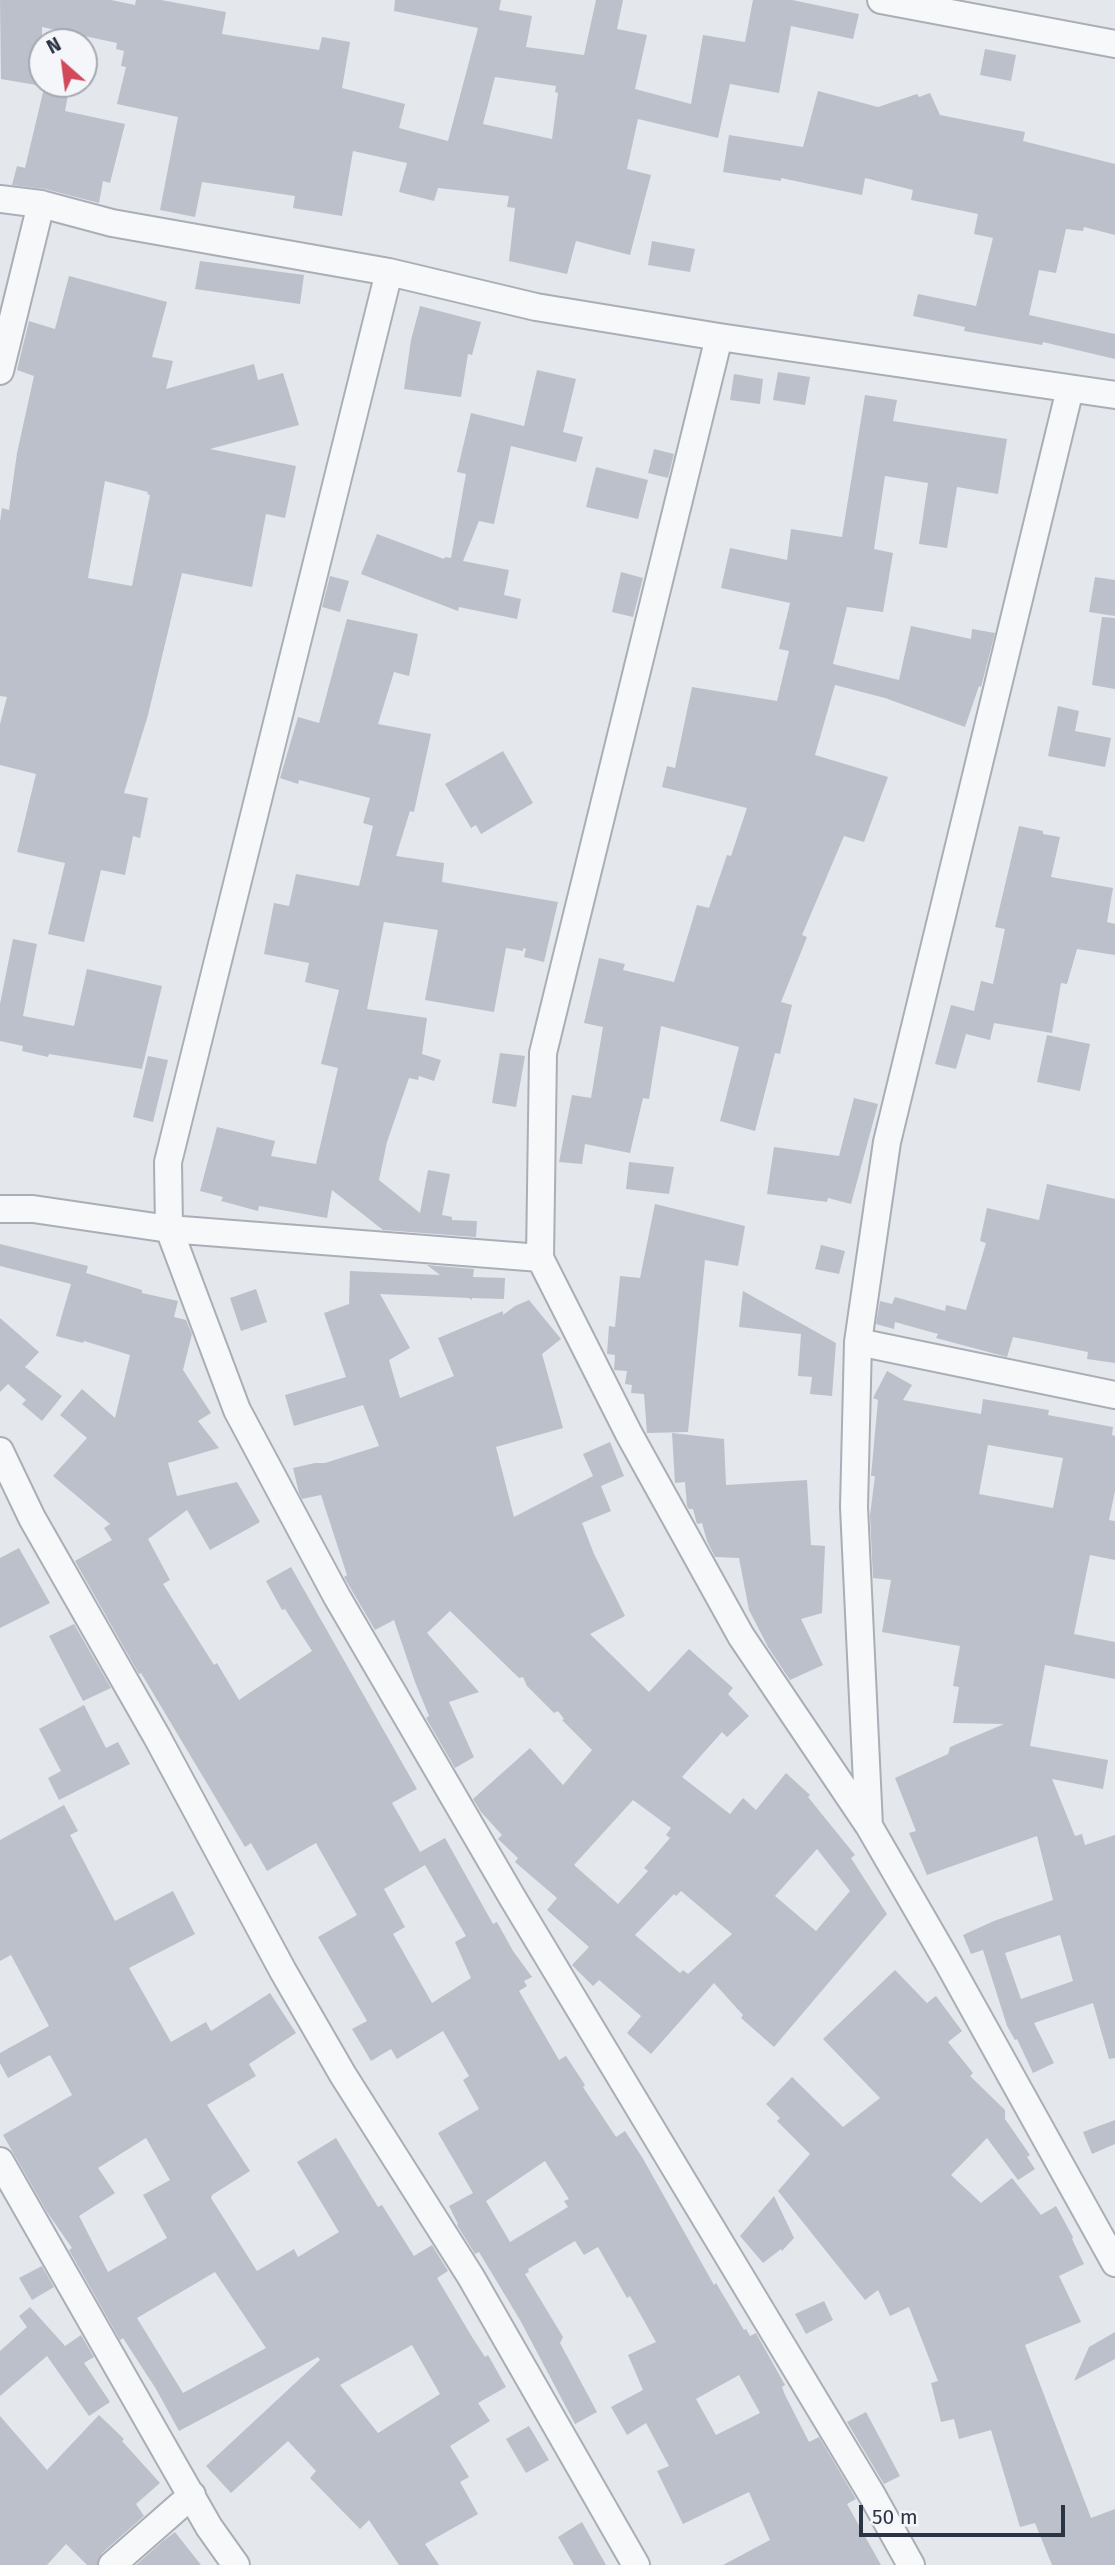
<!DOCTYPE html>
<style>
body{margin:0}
#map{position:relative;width:1115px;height:2565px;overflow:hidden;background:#e4e7ec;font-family:"Fira Sans",sans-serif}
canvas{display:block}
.north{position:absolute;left:28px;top:28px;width:70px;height:70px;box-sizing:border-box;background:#f4f6f9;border:2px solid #a4a8b1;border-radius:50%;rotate:332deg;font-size:19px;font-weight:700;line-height:28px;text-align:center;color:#2b3445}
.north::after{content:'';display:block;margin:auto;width:24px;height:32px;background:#d1495b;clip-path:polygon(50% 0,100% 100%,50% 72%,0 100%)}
.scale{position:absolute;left:859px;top:2505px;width:206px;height:32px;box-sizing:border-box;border:4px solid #2b3445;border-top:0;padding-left:9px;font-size:21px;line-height:24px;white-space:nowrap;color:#2b3445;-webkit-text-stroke:5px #f4f6f9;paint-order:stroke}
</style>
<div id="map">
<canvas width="1115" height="2565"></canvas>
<div class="north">N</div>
<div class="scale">50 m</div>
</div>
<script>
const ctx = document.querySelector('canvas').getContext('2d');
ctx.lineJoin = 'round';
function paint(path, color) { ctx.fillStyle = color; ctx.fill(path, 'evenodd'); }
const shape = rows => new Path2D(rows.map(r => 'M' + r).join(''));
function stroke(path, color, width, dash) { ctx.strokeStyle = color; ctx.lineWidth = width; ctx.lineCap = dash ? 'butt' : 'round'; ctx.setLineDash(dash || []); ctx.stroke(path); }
const building = shape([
 [0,0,111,0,135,5,136,0,161,0,226,12,222,34,319,50,322,37,350,42,342,88,405,104,399,128,448,141,478,28,394,11,395,0,501,0,499,10,532,16,526,47,584,55,596,0,623,0,617,29,647,35,635,89,691,104,703,35,745,42,753,0,792,0,859,14,853,39,791,26,779,93,730,84,718,138,638,119,627,169,651,175,630,255,576,241,567,274,509,261,515,208,507,207,509,196,438,188,434,201,399,192,407,163,353,151,342,216,293,208,295,196,202,182,195,217,160,210,178,117,117,104,126,67,121,66,124,51,116,49,117,43,42,27,42,86,1,79],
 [495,77,556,86,555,92,558,93,552,139,483,124],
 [985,49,1016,55,1011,81,980,75],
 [45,84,70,84,65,111,125,124,110,183,103,181,99,203,45,189,12,185,17,166,25,168],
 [818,91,878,107,917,94,919,97,930,93,940,115,1025,132,1023,141,1115,164,1115,235,1084,227,1083,231,1066,229,1056,273,1039,270,1029,315,1115,334,1115,359,1043,342,1042,345,964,331,965,327,913,316,918,294,976,306,993,238,974,234,978,214,911,200,913,190,865,178,862,195,781,178,781,181,723,172,729,135,803,147],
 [652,241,695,249,690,272,648,265],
 [200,261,304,275,300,304,195,289],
 [69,276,167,302,152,357,173,361,166,389,254,364,258,380,283,373,299,425,210,449,296,466,285,518,266,514,252,587,182,573,148,715,124,793,148,798,140,838,133,836,125,875,101,870,84,942,48,934,65,863,17,852,36,774,0,765,0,724,7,697,0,696,0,522,2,508,9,510,17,453,34,376,17,370,29,321,55,329],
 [105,481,148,492,147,494,150,495,132,586,88,578],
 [420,306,481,322,472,355,468,354,461,397,404,389,411,340],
 [537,370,576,379,563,432,583,437,576,462,511,446,494,524,479,521,463,561,509,570,504,595,521,599,517,619,459,607,458,611,361,574,377,534,444,559,445,557,451,558,466,474,457,472,471,413,524,426],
 [778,372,810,377,805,405,773,400],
 [734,374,763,379,760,404,730,400],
 [865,395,897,400,893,421,1007,439,998,494,957,487,947,548,919,544,928,483,885,476,874,549,893,553,883,612,847,607,833,664,899,680,911,626,971,639,972,629,995,633,981,687,979,686,965,727,885,698,835,685,815,755,888,777,864,842,844,836,802,935,807,937,781,1002,792,1005,780,1054,775,1053,755,1131,720,1121,739,1047,661,1026,649,1099,643,1098,630,1153,585,1144,582,1164,559,1162,572,1095,591,1098,603,1027,584,1023,599,958,625,964,623,970,674,982,697,905,709,908,727,855,731,856,747,808,662,787,667,766,675,768,692,687,777,701,789,651,779,649,790,603,721,588,730,548,787,560,791,529,842,537],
 [654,449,674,454,668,478,648,473],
 [596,467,648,480,638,519,586,507],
 [621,572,643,578,633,617,612,612],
 [330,576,349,581,340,612,322,607],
 [1095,577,1115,580,1115,616,1089,612],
 [1102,617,1115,618,1115,689,1092,685],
 [347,619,418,634,409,676,394,672,378,724,431,734,414,812,410,811,396,856,444,863,442,882,558,902,544,962,524,957,526,949,523,948,523,951,506,948,494,1012,425,1000,438,930,384,922,367,1009,427,1018,422,1054,441,1060,434,1081,419,1076,418,1080,409,1078,387,1142,379,1180,420,1213,428,1170,450,1174,442,1215,452,1217,452,1220,477,1221,476,1237,383,1230,332,1190,327,1218,259,1206,258,1211,221,1201,223,1197,200,1191,217,1127,275,1141,271,1156,316,1164,338,1068,321,1064,339,990,305,982,309,963,264,954,274,903,289,906,296,874,359,886,373,826,363,823,370,798,299,780,298,784,280,778,298,717,319,723],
 [1058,706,1079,711,1075,731,1111,738,1105,767,1048,756],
 [503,751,533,803,481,834,476,825,471,828,445,784],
 [1019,826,1043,831,1043,834,1060,837,1051,877,1113,888,1107,922,1115,924,1115,955,1077,949,1067,984,1061,983,1052,1033,994,1023,990,1040,966,1034,956,1069,935,1064,951,1005,974,1011,981,981,993,984,1005,929,995,927],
 [13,939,37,944,23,1016,74,1026,87,969,162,986,142,1069,49,1054,48,1057,22,1051,23,1046,0,1041,0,1004],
 [1047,1035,1090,1044,1080,1091,1037,1082],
 [500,1053,525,1056,516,1107,492,1103],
 [148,1056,168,1060,153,1122,133,1117],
 [854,1098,878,1104,851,1204,828,1198,827,1202,767,1194,774,1147,839,1156],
 [629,1162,674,1167,669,1194,626,1189],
 [1047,1184,1115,1199,1115,1363,1087,1359,1088,1352,1013,1337,1007,1357,936,1338,938,1334,895,1322,894,1329,876,1324,880,1301,892,1304,895,1297,945,1311,946,1305,966,1310,986,1243,980,1241,987,1208,1039,1220],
 [655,1204,745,1226,738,1266,705,1260,688,1432,647,1433,644,1394,631,1393,632,1385,625,1384,627,1371,614,1370,615,1355,607,1354,609,1326,615,1327,620,1276,640,1278],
 [0,1244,88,1266,86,1273,142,1290,142,1293,178,1301,174,1317,186,1320,192,1334,183,1370,211,1413,198,1421,219,1448,168,1463,177,1496,237,1482,260,1522,210,1550,187,1510,148,1539,170,1580,163,1584,214,1665,217,1663,239,1700,312,1651,285,1609,282,1610,266,1581,291,1567,417,1789,392,1803,420,1852,445,1838,493,1924,497,1922,513,1951,532,1977,524,1981,527,1986,519,1991,559,2060,566,2056,585,2085,583,2087,616,2137,625,2131,642,2157,714,2285,716,2283,744,2330,746,2329,750,2336,756,2333,785,2385,782,2387,785,2395,809,2442,819,2437,856,2499,847,2504,881,2565,723,2565,770,2540,749,2492,683,2524,657,2471,669,2466,646,2423,627,2435,611,2407,643,2390,628,2355,656,2342,630,2296,627,2298,598,2247,584,2255,575,2241,528,2269,529,2272,525,2274,563,2337,560,2343,597,2412,575,2424,520,2320,479,2252,475,2254,457,2225,458,2224,449,2206,473,2193,438,2133,479,2109,463,2080,469,2076,443,2031,397,2059,391,2049,371,2061,352,2029,367,2021,318,1937,357,1915,316,1843,267,1871,251,1843,245,1847,141,1673,139,1674,75,1561,112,1540,104,1528,110,1524,53,1476,87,1438,60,1415,82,1389,115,1418,130,1355,84,1341,83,1343,56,1336,71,1284,0,1266],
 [425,1865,466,1936,455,1942,471,1978,432,2003,393,1934,405,1927,384,1889],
 [545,2161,569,2199,564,2201,568,2207,510,2242,486,2201],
 [739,2375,760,2413,716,2435,696,2399],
 [821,1245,845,1251,839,1274,815,1269],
 [427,1265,474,1269,473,1277,505,1278,504,1299,472,1298,472,1300,469,1298,380,1294,410,1348,389,1360,400,1398,454,1376,438,1338,503,1311,503,1315,515,1306,529,1300,561,1339,542,1354,563,1428,496,1447,514,1517,593,1476,583,1454,610,1442,624,1476,601,1486,611,1511,582,1523,594,1554,625,1616,590,1634,649,1692,689,1649,733,1688,728,1694,749,1716,727,1737,722,1732,682,1777,730,1814,743,1798,756,1810,786,1773,810,1795,808,1797,855,1855,851,1858,887,1914,774,2047,741,2018,743,2015,714,1983,651,2054,627,2033,641,2016,599,1980,593,1986,572,1965,589,1947,547,1910,557,1898,515,1862,518,1858,498,1839,502,1835,481,1812,473,1799,530,1748,563,1785,592,1750,562,1720,564,1719,558,1711,554,1713,527,1686,523,1677,519,1678,450,1611,427,1633,479,1692,449,1702,474,1757,455,1768,426,1718,429,1716,415,1682,394,1620,375,1630,344,1577,347,1575,321,1495,302,1499,299,1493,293,1468,315,1463,325,1463,379,1446,363,1405,294,1426,285,1395,346,1377,324,1313,349,1304,350,1271,440,1275],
 [633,1800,671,1828,666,1835,670,1838,644,1868,648,1871,618,1904,574,1865],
 [817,1849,850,1891,816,1931,775,1896],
 [681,1891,732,1934,688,1974,683,1970,680,1973,635,1935,674,1894,676,1896],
 [256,1289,267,1322,241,1331,230,1298],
 [743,1291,836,1343,832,1396,810,1394,812,1377,798,1376,801,1334,739,1327],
 [0,1318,39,1352,25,1367,62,1396,42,1421,22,1404,26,1400,8,1384,0,1392],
 [887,1371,912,1385,903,1400,981,1414,983,1399,1049,1410,1048,1415,1113,1427,1112,1435,1115,1436,1115,1491,1109,1520,1115,1521,1115,1560,1090,1555,1074,1634,1115,1642,1115,1679,1045,1665,1030,1746,1108,1760,1103,1789,1052,1779,1075,1836,1082,1834,1085,1845,1115,1835,1115,2058,1109,2059,1093,2003,1034,2023,1054,2063,1033,2073,1017,2039,1015,2040,1007,2026,983,1950,971,1954,963,1935,994,1921,1053,1900,1037,1836,927,1875,909,1833,916,1831,895,1778,948,1754,950,1747,1004,1724,953,1723,959,1687,953,1686,960,1646,882,1632,891,1580,873,1578,870,1515,875,1476,871,1476,878,1400,873,1398],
 [988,1445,1063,1458,1053,1508,979,1494],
 [1060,1935,1073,1981,1021,1999,1005,1953],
 [672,1433,724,1439,726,1485,807,1480,811,1545,825,1546,822,1613,801,1619,823,1665,790,1680,768,1647,749,1610,739,1558,715,1557,707,1541,702,1523,697,1524,693,1509,689,1509,687,1506,685,1482,675,1483],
 [19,1548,50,1603,0,1628,0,1558],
 [74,1624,111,1688,83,1701,49,1636],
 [84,1705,106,1748,118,1742,130,1764,59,1800,48,1778,61,1771,39,1729],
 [64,1805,78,1831,70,1835,115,1921,173,1891,195,1934,129,1968,171,2042,206,2022,211,2031,270,1993,296,2033,249,2064,256,2076,207,2105,250,2171,212,2195,211,2198,257,2271,294,2249,298,2257,339,2232,297,2162,336,2138,378,2207,382,2205,414,2256,432,2245,448,2271,437,2278,472,2337,485,2357,488,2355,506,2387,478,2403,490,2421,450,2446,469,2477,460,2482,478,2514,425,2544,439,2565,399,2565,369,2520,360,2529,310,2478,316,2471,288,2441,231,2493,206,2466,320,2360,318,2357,179,2431,156,2389,123,2338,120,2340,69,2250,72,2248,47,2212,3,2135,72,2095,50,2055,8,2078,0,2063,0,2053,49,2026,11,1955,0,1961,0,1840],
 [146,2138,170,2180,143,2195,167,2238,108,2272,79,2216,115,2193,98,2168],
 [215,2272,266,2348,183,2393,137,2318],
 [412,2345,440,2394,378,2433,340,2385],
 [895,1970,927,2003,936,1996,962,2031,948,2042,973,2073,970,2076,1005,2110,1005,2119,1030,2155,1027,2157,1035,2169,1018,2180,987,2138,951,2175,981,2203,1012,2178,1041,2215,1056,2206,1073,2237,1072,2239,1084,2264,1059,2276,1081,2322,1025,2345,1091,2518,1115,2509,1115,2565,1052,2565,1035,2523,1020,2527,991,2430,959,2439,954,2419,941,2422,931,2383,938,2381,909,2307,890,2316,878,2290,865,2300,778,2191,810,2154,777,2121,780,2118,766,2104,792,2077,843,2127,880,2098,823,2039],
 [1115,2120,1115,2144,1092,2154,1083,2132],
 [774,2196,794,2238,782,2251,781,2249,763,2263,740,2236],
 [42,2266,54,2287,32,2300,19,2278],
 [824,2301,833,2320,806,2334,795,2314],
 [30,2307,65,2346,81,2335,94,2357,84,2363,110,2402,89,2416,47,2356,0,2396,0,2351,27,2327,19,2316],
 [1115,2332,1115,2359,1074,2381,1089,2347],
 [866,2412,900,2476,884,2484,847,2422],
 [99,2415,124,2439,122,2441,160,2483,136,2504,144,2516,102,2553,97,2565,87,2565,66,2544,47,2565,0,2565,0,2416,47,2470],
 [529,2426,549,2460,526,2473,506,2439],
 [582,2522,606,2565,574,2565,558,2537],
 [175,2532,201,2565,136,2565,163,2541]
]);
const street = shape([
 [881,0,1115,44],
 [0,199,41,204,112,223,389,272,536,307,719,337,1115,395],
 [389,272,168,1162,169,1229,237,1410,337,1597,512,1897,872,2495,911,2565],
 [719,337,543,1053,540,1258,629,1434,741,1636,869,1826,946,1959,1115,2263],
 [0,371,41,204],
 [0,1209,33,1209,169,1229,540,1258],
 [858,1342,1115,1395],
 [0,1451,32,1518,157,1737,283,1971,343,2075,471,2277,636,2565],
 [869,1826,854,1507,858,1342,887,1142,1070,389],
 [0,2161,209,2527,236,2565],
 [112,2565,192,2495]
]);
paint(building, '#bbc0ca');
stroke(street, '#a9aeb7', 30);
stroke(street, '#f7f8fa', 26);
</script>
